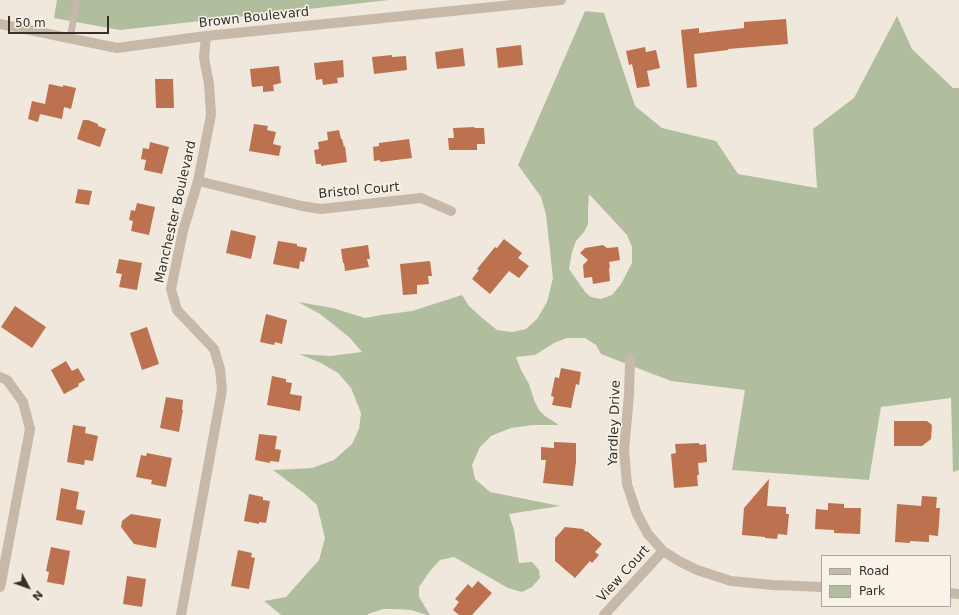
<!DOCTYPE html>
<style>
body{margin:0}
#map{position:relative;width:959px;height:615px;overflow:hidden;background:#f0e8dd;font-family:"DejaVu Sans",sans-serif}
canvas{display:block}
.legend{position:absolute;left:821px;top:555px;width:130px;height:52px;box-sizing:border-box;background:#f8f2e9;border:1px solid #aaa49c;margin:0;padding:5px 7px;list-style:none;font-size:12px;color:#352e29}
.legend li{display:flex;align-items:center;gap:8px;height:20px}
.legend b{width:20px;border:1px solid #aaa49c}
.north{position:absolute;left:8px;top:567px;width:40px;height:40px;-webkit-text-stroke:3px #f8f2e9;paint-order:stroke;rotate:131deg;font-size:11px;font-weight:700;line-height:16px;text-align:center;color:#352e29}
.north::after{content:'';display:block;margin:auto;width:14px;height:18px;background:#352e29;clip-path:polygon(50% 0,100% 100%,50% 72%,0 100%)}
.scale{position:absolute;left:8px;top:16px;width:101px;height:18px;box-sizing:border-box;border:2px solid #352e29;border-top:0;padding-left:5px;font-size:12px;line-height:14px;white-space:nowrap;color:#352e29;-webkit-text-stroke:3px #f8f2e9;paint-order:stroke}
</style>
<div id="map">
<canvas width="959" height="615"></canvas>
<ul class="legend">
<li><b style="height:5px;background:#c7b9aa"></b>Road</li>
<li><b style="height:11px;background:#b1be9e"></b>Park</li>
</ul>
<div class="north">N</div>
<div class="scale">50 m</div>
</div>
<script>
const ctx = document.querySelector('canvas').getContext('2d');
ctx.lineJoin = 'round';
function paint(path, color) { ctx.fillStyle = color; ctx.fill(path, 'evenodd'); }
const shape = rows => new Path2D(rows.map(r => 'M' + r).join(''));
function stroke(path, color, width, dash) { ctx.strokeStyle = color; ctx.lineWidth = width; ctx.lineCap = dash ? 'butt' : 'round'; ctx.setLineDash(dash || []); ctx.stroke(path); }
function drawText(font, color, halo, rows, align = 'center') {
  ctx.font = font + ' "DejaVu Sans",sans-serif'; ctx.lineWidth = 3; ctx.setLineDash([]); ctx.textBaseline = 'middle'; ctx.strokeStyle = halo; ctx.fillStyle = color; for (const [text, x, y, turn = 0] of rows) {
    ctx.save(); ctx.translate(x, y); ctx.rotate((+turn || 0) * Math.PI / 180); ctx.textAlign = isNaN(turn) ? turn : align; if (halo) ctx.strokeText(text, 0, 0); ctx.fillText(text, 0, 0); ctx.restore();
  }
}
const green = shape([
 [57,0,389,0,120,30,54,18],
 [585,11,604,13,635,106,662,128,716,141,738,174,817,188,813,129,854,98,897,16,912,49,953,88,959,88,959,470,953,472,951,398,881,407,869,480,732,470,745,390,671,381,601,354,596,345,585,338,567,338,554,343,535,355,516,357,521,370,529,384,534,400,539,410,545,416,559,425,533,425,511,428,491,436,480,447,472,465,475,479,490,492,560,506,509,514,514,530,519,563,532,562,539,570,540,578,532,587,522,592,508,588,454,557,440,560,430,571,419,587,419,597,430,615,427,615,411,610,395,609,383,609,368,614,368,615,281,615,264,601,286,597,319,560,325,538,317,505,305,494,273,470,312,468,334,460,352,444,359,429,361,413,351,388,338,373,321,363,299,354,330,356,362,352,349,337,320,314,298,302,333,308,365,318,381,315,412,311,462,295,469,306,480,316,497,330,512,332,526,329,537,319,547,302,553,278,546,215,541,197,518,165],
 [589,194,627,235,632,247,632,263,621,284,612,295,601,299,591,297,586,293,569,269,572,252,576,241,584,232,588,224,588,209]
]);
const building = shape([
 [786,19,788,44,728,49,728,50,694,54,697,87,687,88,681,30,699,28,699,33,744,28,744,22],
 [521,45,523,65,498,68,496,48],
 [645,47,646,52,656,50,660,68,647,71,650,86,637,88,632,64,629,65,626,51],
 [463,48,465,66,437,69,435,52],
 [392,55,392,57,406,56,407,70,374,74,372,57],
 [343,60,344,77,337,78,338,83,323,85,322,79,316,80,314,63],
 [279,66,281,83,273,85,274,91,263,92,263,86,252,87,250,69],
 [155,79,173,79,174,108,156,108],
 [49,84,63,87,63,85,76,88,71,109,64,107,62,119,40,114,38,122,28,119,32,101,45,104],
 [83,120,88,120,98,124,98,126,106,129,100,147,77,139],
 [254,124,268,126,267,130,276,132,273,144,281,146,279,156,249,151],
 [475,127,474,128,484,128,485,144,477,144,477,150,449,150,448,138,454,138,453,128],
 [339,130,341,139,342,139,344,147,345,146,347,162,321,166,321,164,316,164,314,150,319,149,318,142,328,140,327,132],
 [409,139,412,158,380,162,380,160,374,161,373,147,379,146,379,143],
 [150,142,169,147,162,174,144,170,146,160,141,159,143,148,149,149],
 [78,189,92,191,89,205,75,203],
 [137,203,155,207,149,235,131,231,133,221,129,220,131,210,135,211],
 [231,230,256,236,251,259,226,253],
 [504,239,522,253,518,258,529,266,519,278,509,271,490,294,472,279,479,270,477,269,495,247,497,248],
 [278,241,297,244,297,246,307,248,304,262,300,261,299,269,273,264],
 [368,245,370,259,367,259,369,267,345,271,344,263,343,263,341,249],
 [603,245,607,248,618,247,620,260,609,262,610,267,609,268,610,281,593,284,592,277,584,278,583,265,588,260,580,253,585,248],
 [119,259,142,263,137,290,119,287,122,274,116,273],
 [430,261,432,276,428,276,429,284,417,285,417,294,403,295,400,264],
 [15,306,46,327,32,348,1,327],
 [266,314,287,320,282,344,275,342,274,345,260,342],
 [147,327,159,364,142,370,130,333],
 [66,361,72,371,78,368,85,380,78,384,79,386,64,394,51,370],
 [561,368,581,372,579,385,576,384,571,408,552,405,554,397,551,396,555,377,559,378],
 [272,376,286,379,286,382,292,383,290,394,302,396,300,411,267,405],
 [166,397,183,400,182,410,183,410,179,432,160,428],
 [894,421,927,421,932,425,931,439,922,446,894,446],
 [73,425,86,427,85,433,98,436,93,461,85,460,84,465,67,462],
 [259,434,277,436,275,449,281,450,279,462,270,461,270,463,255,460],
 [554,442,576,443,576,462,573,486,543,483,546,460,541,460,541,447,554,448],
 [699,443,700,445,706,444,707,462,698,463,699,475,697,475,698,486,674,488,671,454,676,453,675,444],
 [147,453,172,458,166,487,151,484,152,480,136,477,141,455,146,456],
 [769,479,767,506,786,507,786,514,789,514,787,535,778,534,777,539,765,538,765,537,742,535,744,508],
 [61,488,79,492,76,509,85,511,82,525,56,520],
 [249,494,263,497,263,500,270,501,266,523,259,522,259,524,244,521],
 [922,496,937,497,936,508,940,508,938,536,929,535,929,542,910,541,910,543,895,542,897,504,921,506],
 [828,503,844,504,844,508,861,508,860,534,834,533,834,530,815,529,816,509,828,510],
 [131,514,161,519,156,548,134,544,121,527,122,521],
 [565,527,583,529,586,532,587,531,602,544,595,552,599,555,592,563,590,561,575,578,555,561,555,538],
 [51,547,70,551,64,585,47,582,49,572,46,571],
 [238,550,252,553,251,557,255,558,249,589,231,586],
 [127,576,146,579,142,607,123,604],
 [478,581,492,593,472,615,459,615,453,610,459,602,455,599,468,584,472,588]
]);
const service = shape([
 [70,39,77,0]
]);
const minor = shape([
 [0,24,117,48,206,36,561,0],
 [198,181,302,206,321,209,421,198,451,211],
 [630,360,629,395,624,450,627,484,637,514,648,534,663,551,679,561,697,570,731,581,773,585,822,587],
 [0,377,7,380,23,402,30,429,1,583,0,587],
 [950,593,959,594],
 [181,615,222,390,220,369,214,349,177,310,171,289,183,231,198,181,211,115,209,84,204,58,206,36],
 [604,615,663,551]
]);
const streetNames = [
 ["Brown Boulevard",254,18,-6],
 ["Bristol Court",359,191,-5],
 ["Manchester Boulevard",176,212,-77],
 ["Yardley Drive",615,423,-88],
 ["View Court",624,574,-48]
];
paint(green, '#b1be9e');
paint(building, '#bc714f');
stroke(service, '#c7b9aa', 7);
stroke(minor, '#c7b9aa', 10);
drawText('13px', '#352e29', '#f8f2e9', streetNames);
</script>
